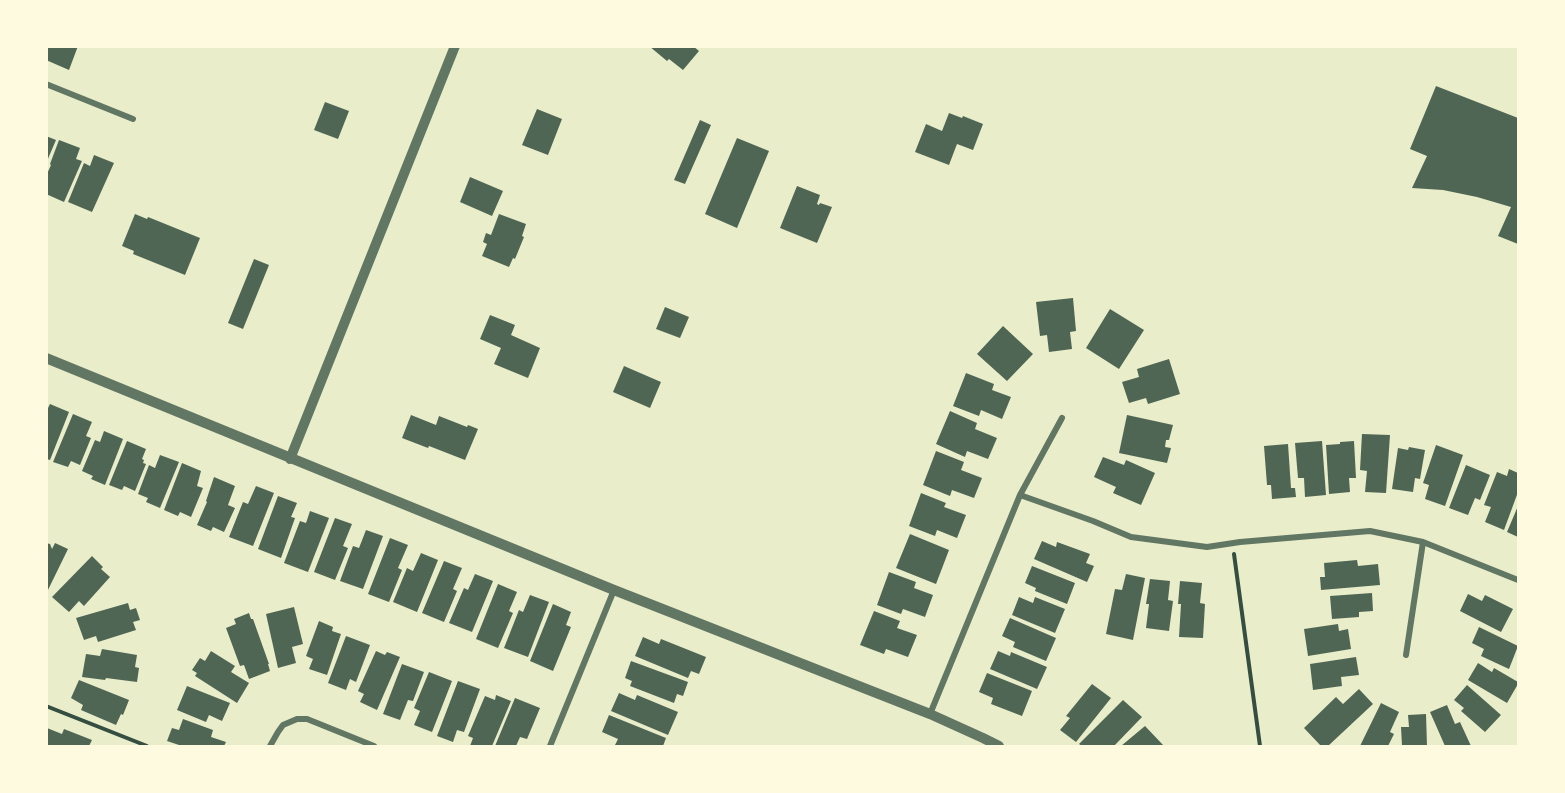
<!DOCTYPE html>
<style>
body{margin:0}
#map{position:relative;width:1565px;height:793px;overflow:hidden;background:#e9edc9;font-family:Jost,sans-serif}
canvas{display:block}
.frame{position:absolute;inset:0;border:48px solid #fefae0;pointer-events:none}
</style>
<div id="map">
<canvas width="1565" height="793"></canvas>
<div class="frame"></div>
</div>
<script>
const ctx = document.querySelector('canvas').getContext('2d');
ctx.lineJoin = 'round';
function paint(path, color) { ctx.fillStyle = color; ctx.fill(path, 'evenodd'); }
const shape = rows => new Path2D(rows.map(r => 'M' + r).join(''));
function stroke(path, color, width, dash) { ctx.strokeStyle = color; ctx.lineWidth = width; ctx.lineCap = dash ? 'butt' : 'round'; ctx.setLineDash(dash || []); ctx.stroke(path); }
const building = shape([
 [46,46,78,46,69,70,46,60],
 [649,46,693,46,699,51,683,70,669,59,667,61],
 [1436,86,1518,118,1518,244,1498,236,1511,207,1477,197,1443,190,1412,188,1427,156,1410,149],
 [325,102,349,111,338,139,314,130],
 [537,109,562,119,548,155,522,145],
 [949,113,962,118,963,116,983,124,973,150,957,144,949,165,915,152,926,124,942,131],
 [700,120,711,125,685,184,674,180],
 [46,136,56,140,47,161,46,161],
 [737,138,769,151,737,228,705,214],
 [59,140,80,148,76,159,82,161,64,202,46,194,46,176,51,165,50,164],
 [94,155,114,163,92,212,68,202,84,163,90,166],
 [470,177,503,191,492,216,460,202],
 [797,186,820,195,817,204,819,205,820,203,832,207,817,243,780,228],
 [135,214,147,219,148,217,200,238,185,275,133,254,134,251,122,246],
 [499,214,526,224,522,236,524,237,515,259,513,258,509,267,482,256,487,244,483,242,486,233,491,235],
 [254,259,269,265,243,329,228,323],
 [1073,298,1076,331,1070,332,1072,349,1049,352,1047,335,1040,336,1036,302],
 [665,307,689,317,680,338,656,329],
 [1110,309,1144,330,1119,369,1086,348],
 [490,315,515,325,511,335,540,348,528,378,494,364,501,348,480,339],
 [1003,326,1033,354,1007,381,977,354],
 [1169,359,1180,394,1148,404,1146,398,1129,403,1122,382,1139,377,1137,369],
 [624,366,661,382,650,408,613,392],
 [966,373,994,384,992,390,1011,397,1002,419,981,410,979,416,953,406],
 [50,404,69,412,50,460,46,459,46,412],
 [950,411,977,423,975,429,997,438,988,459,967,451,965,457,936,444],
 [73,414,92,422,86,436,91,438,80,465,71,461,68,467,53,462],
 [411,415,436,425,439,416,467,427,468,425,478,429,465,460,429,446,428,448,402,438],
 [1127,415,1173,425,1169,440,1166,440,1165,447,1171,448,1167,463,1119,453],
 [104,431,123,439,105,485,91,479,93,476,82,471,95,440,100,442],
 [1362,434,1390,435,1386,493,1365,492,1367,471,1360,470],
 [127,441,146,449,142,459,144,460,143,463,146,464,135,491,124,486,122,490,109,485],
 [1322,441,1326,495,1305,497,1304,478,1298,478,1295,443],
 [1354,441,1356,478,1349,478,1350,492,1329,494,1326,445,1340,444,1340,442],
 [1288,444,1291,488,1295,488,1296,497,1272,499,1271,485,1267,485,1264,446],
 [1436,445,1463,455,1445,506,1425,499,1429,485,1423,483],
 [1409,447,1425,450,1420,479,1415,478,1413,492,1392,489,1398,448,1408,450],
 [936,451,964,462,961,470,982,478,974,498,952,490,950,496,923,485],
 [160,455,179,462,160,508,146,502,148,498,138,494,149,465,155,468],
 [1103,457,1124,465,1126,460,1155,473,1141,505,1113,493,1116,487,1094,477],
 [182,463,201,471,197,486,203,488,191,517,180,512,178,516,164,510],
 [1466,465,1490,475,1480,500,1475,498,1468,515,1449,508],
 [1509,469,1518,473,1518,492,1504,530,1485,522,1491,507,1484,505,1497,472,1507,476],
 [214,477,235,486,228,505,235,508,224,532,213,527,211,531,197,525,207,502,206,501],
 [256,486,274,493,253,546,229,537,243,502,248,504],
 [921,493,946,503,944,507,966,515,957,538,937,530,935,536,909,526],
 [278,496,297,503,291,517,295,518,281,558,258,549],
 [1518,506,1518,537,1507,532],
 [310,511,329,518,308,572,284,563,300,521,306,523],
 [335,518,352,524,343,546,348,548,335,580,314,572],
 [366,530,383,536,363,589,340,581,353,546,359,548],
 [910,534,949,550,936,584,896,568],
 [390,538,408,545,398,568,402,570,389,602,368,594],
 [1042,541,1056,547,1057,542,1090,554,1086,563,1094,566,1087,582,1034,559],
 [46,543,50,544,52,549,55,543,68,549,46,594],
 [421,553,438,560,417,612,393,602,407,568,413,571],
 [92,556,103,567,101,569,110,577,84,606,79,601,69,612,52,597],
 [1357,560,1358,566,1378,564,1380,585,1321,590,1320,577,1325,577,1324,563],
 [444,561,462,568,453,589,457,591,444,622,422,613],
 [1032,566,1075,583,1067,604,1035,591,1036,588,1025,583],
 [889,572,916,582,914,588,933,595,925,617,903,609,901,614,877,605],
 [475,574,493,581,472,632,449,623,464,588,468,590],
 [1126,574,1145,578,1133,640,1106,634,1115,589,1122,590],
 [1150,579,1170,581,1168,600,1173,601,1169,631,1146,628,1149,604,1146,604],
 [1180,581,1202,583,1200,603,1205,604,1203,638,1179,637,1181,604,1178,604],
 [498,584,517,592,509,611,513,613,498,648,476,639],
 [1372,593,1373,611,1359,612,1359,617,1332,619,1330,596],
 [1468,594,1482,601,1485,595,1513,609,1501,632,1460,611],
 [530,595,549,602,528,657,504,648,519,610,523,612],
 [1019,597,1033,603,1035,597,1065,609,1055,633,1012,615],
 [128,603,130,610,136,608,140,620,133,622,136,630,98,642,96,636,84,640,76,618],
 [553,604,571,612,566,625,571,627,553,671,530,661],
 [294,607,303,644,292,647,296,663,278,668,266,614],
 [874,611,900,621,897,628,917,635,908,657,886,649,884,654,860,645],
 [249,613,251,619,253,619,269,664,268,664,270,671,249,679,244,665,240,666,226,628,236,624,234,619],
 [1010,618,1056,638,1046,661,1013,647,1015,642,1002,636],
 [319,621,333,627,332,631,341,634,327,675,309,669,313,659,306,656],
 [1338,624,1339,631,1348,629,1351,649,1308,656,1304,629],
 [1479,627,1518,646,1509,669,1481,656,1484,649,1472,643],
 [346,636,370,645,356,682,350,679,346,690,328,683],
 [643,637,659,644,661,639,706,657,699,674,691,671,688,678,635,656],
 [102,649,137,655,135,667,139,668,137,682,106,678,105,680,82,677,86,654,100,656],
 [211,651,235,666,231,672,249,683,237,703,195,676,197,673,192,670,200,658,205,661],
 [376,651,385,655,387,652,400,657,377,710,360,702,364,694,358,691],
 [998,651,1010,656,1011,652,1047,667,1037,689,990,669],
 [1356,657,1359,675,1341,677,1342,686,1313,690,1310,664],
 [631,661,688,682,683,696,677,694,674,703,630,686,632,681,625,678],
 [1478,663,1492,672,1494,668,1518,682,1518,684,1507,703,1468,680],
 [402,664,424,672,413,701,408,700,400,720,383,714],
 [429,672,452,681,432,732,414,725,420,711,414,708],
 [987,673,1032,691,1022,716,991,704,993,698,979,692],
 [79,680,129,700,123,715,121,714,116,725,81,710,83,705,71,698],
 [458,681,480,689,464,732,457,730,453,742,437,736],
 [1092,684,1111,698,1076,742,1060,730,1070,718,1066,716],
 [1467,685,1501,715,1485,732,1461,711,1464,708,1454,700],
 [187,686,230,703,222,721,209,715,206,722,177,710],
 [1359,689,1373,704,1328,746,1321,746,1304,728,1336,697,1343,704],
 [619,693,635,700,637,695,678,712,668,735,611,711],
 [496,695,511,701,492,746,470,746,473,738,468,736,485,696,495,700],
 [515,698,540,708,527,739,520,737,516,746,495,746],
 [1123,700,1142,717,1114,746,1082,746,1079,744],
 [1381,703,1399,712,1390,732,1394,734,1388,746,1360,746],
 [1447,705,1455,724,1460,722,1471,746,1445,746,1430,712],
 [1426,714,1427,746,1402,746,1401,727,1409,727,1408,715],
 [609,715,666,738,663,746,620,746,615,745,618,739,602,732],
 [183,719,213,730,211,737,226,742,224,746,182,746,167,741,172,728,179,730],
 [1145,726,1164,746,1121,746],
 [47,728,62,734,64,729,92,740,89,746,46,746]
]);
const path = shape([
 [1234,554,1260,746],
 [46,706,147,746]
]);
const minor = shape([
 [46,84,133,119],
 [1020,495,1093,521,1131,537,1207,547,1240,542,1370,531,1423,542,1518,580],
 [1406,655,1423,542],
 [930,714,1020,495,1062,418],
 [270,746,278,732,283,725,297,719,307,719,317,723,374,746],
 [550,746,614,590]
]);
const tertiary = shape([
 [46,358,614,590,930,714,983,738,999,746],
 [290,459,455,46]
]);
paint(building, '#4f6655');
stroke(path, '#344e41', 4);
stroke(minor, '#617663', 6);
stroke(tertiary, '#617663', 10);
</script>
